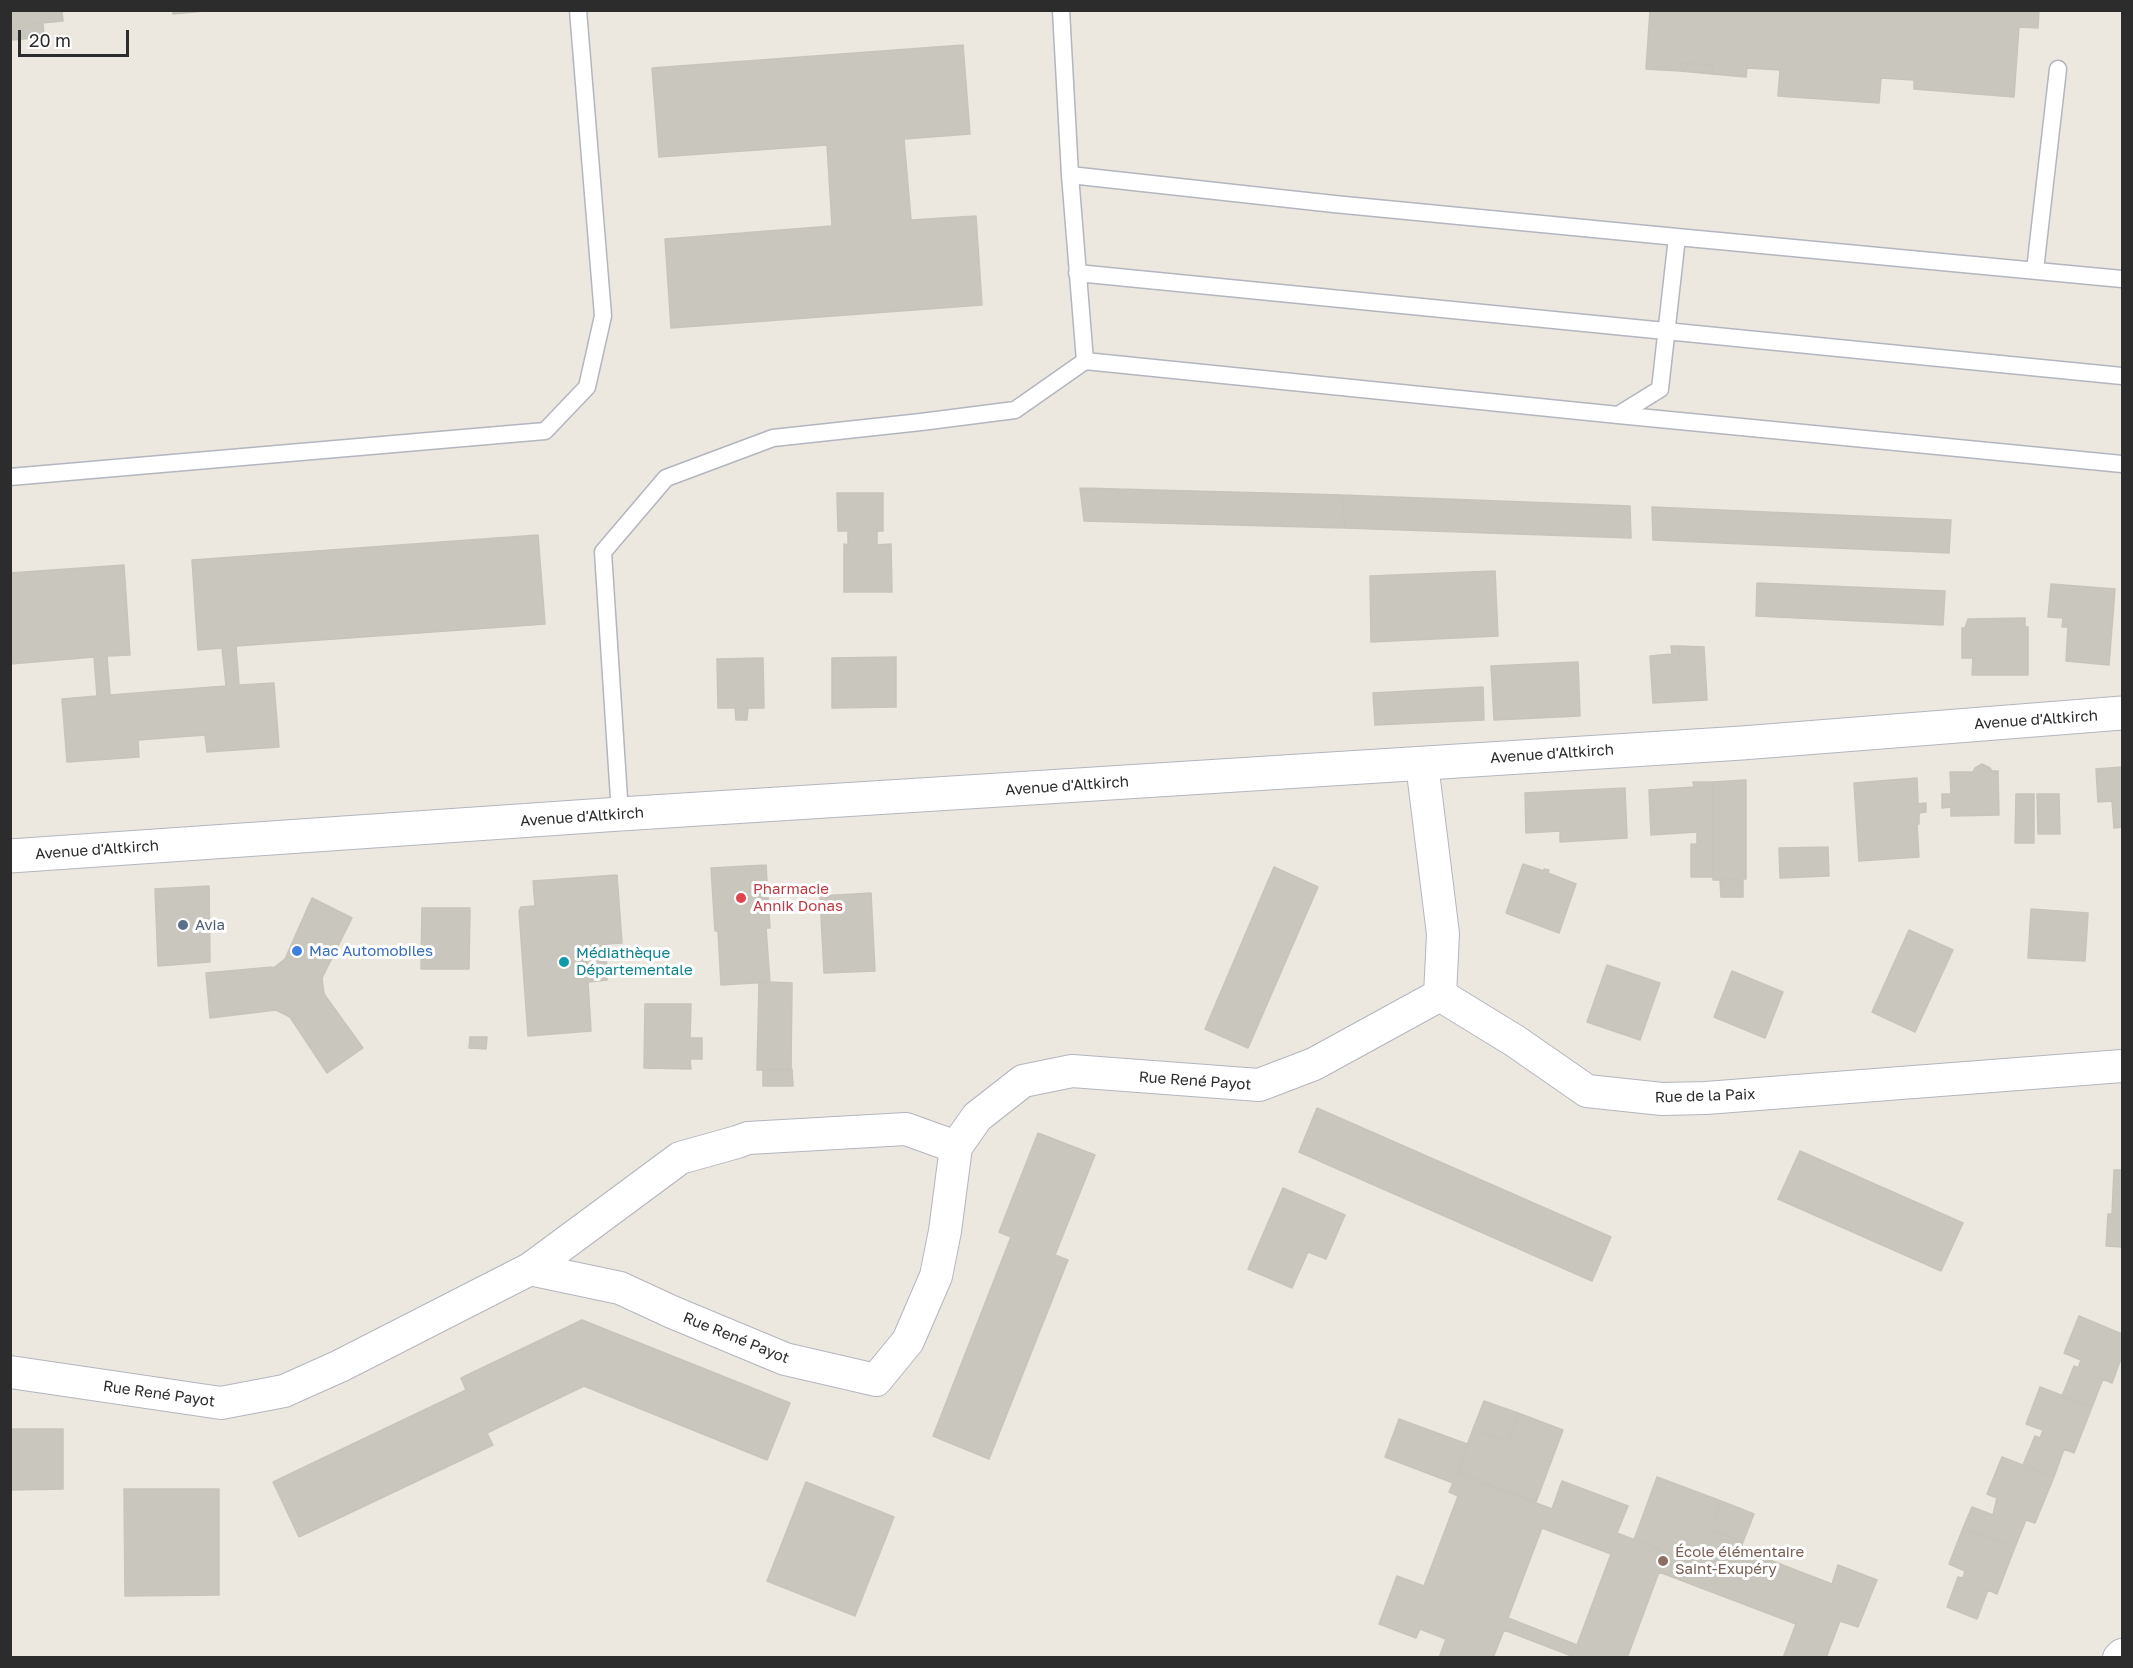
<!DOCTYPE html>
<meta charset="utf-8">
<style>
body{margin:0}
#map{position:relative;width:2133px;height:1668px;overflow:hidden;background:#ede8df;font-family:"Golos Text",sans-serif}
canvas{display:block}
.frame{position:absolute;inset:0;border:12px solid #2c2c2c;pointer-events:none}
.scale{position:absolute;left:18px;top:30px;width:111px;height:27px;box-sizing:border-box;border:3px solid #2c2c2c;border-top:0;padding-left:8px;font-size:18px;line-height:21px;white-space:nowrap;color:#2c2c2c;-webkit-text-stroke:4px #fff;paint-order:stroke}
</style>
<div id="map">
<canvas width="2133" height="1668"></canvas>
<div class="frame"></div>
<div class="scale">20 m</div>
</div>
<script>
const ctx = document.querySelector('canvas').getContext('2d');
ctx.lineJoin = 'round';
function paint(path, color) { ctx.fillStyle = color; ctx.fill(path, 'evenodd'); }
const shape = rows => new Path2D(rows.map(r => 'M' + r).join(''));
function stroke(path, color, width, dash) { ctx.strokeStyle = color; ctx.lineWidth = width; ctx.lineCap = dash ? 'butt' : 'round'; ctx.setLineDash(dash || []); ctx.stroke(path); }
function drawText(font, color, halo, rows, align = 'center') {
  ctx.font = font + ' "Golos Text",sans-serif'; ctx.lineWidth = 6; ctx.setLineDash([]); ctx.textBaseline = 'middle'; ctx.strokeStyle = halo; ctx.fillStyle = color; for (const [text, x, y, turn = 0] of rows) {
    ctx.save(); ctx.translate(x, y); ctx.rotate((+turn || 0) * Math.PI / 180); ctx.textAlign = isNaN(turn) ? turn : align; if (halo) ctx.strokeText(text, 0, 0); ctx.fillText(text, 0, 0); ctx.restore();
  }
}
const building = shape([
 [10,10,62,10,63,21,10,26,10,10],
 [173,10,215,10,173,14,173,10],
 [1650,10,2039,10,2038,28,2019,27,2014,97,1914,89,1914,80,1881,78,1879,103,1778,96,1780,70,1747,68,1746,77,1712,74,1713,65,1681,63,1680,71,1646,69,1650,10],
 [43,23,44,37,12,40,10,26,43,23],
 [963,45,970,134,904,139,911,220,976,216,982,305,671,328,665,239,832,226,827,145,659,157,652,68,963,45],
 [1681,63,1713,65,1712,74,1680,71,1681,63],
 [1080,488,1342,495,1345,528,1084,521,1080,488],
 [837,493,883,493,883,531,877,531,877,545,891,544,892,592,844,592,844,544,848,545,848,531,838,531,837,493],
 [1342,495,1630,506,1631,538,1345,528,1342,495],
 [1652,507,1951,520,1949,553,1653,540,1652,507],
 [538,535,545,624,236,646,239,685,274,683,279,747,207,752,205,735,138,740,139,757,67,762,62,699,97,696,94,657,10,664,10,573,124,565,130,655,107,656,110,695,226,686,222,648,198,650,192,560,538,535],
 [1495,571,1498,636,1371,642,1370,576,1495,571],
 [1757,583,1945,591,1943,625,1756,616,1757,583],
 [2051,584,2115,589,2109,665,2066,661,2068,627,2062,627,2063,618,2048,617,2051,584],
 [2025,618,2025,627,2028,627,2028,675,1972,675,1973,658,1962,658,1962,628,1965,628,1968,619,2025,618],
 [1671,646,1678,646,1679,654,1679,646,1704,647,1707,700,1653,703,1650,656,1672,654,1671,646],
 [896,657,896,707,832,708,832,658,896,657],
 [763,658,764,708,748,708,747,720,736,720,735,708,718,708,717,659,763,658],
 [1578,662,1580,716,1494,720,1491,666,1578,662],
 [1483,687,1484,720,1375,725,1373,693,1483,687],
 [1982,764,1990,768,1992,771,1998,771,1999,815,1951,816,1951,807,1942,808,1942,794,1951,794,1950,772,1973,772,1975,768,1982,764],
 [2122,767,2122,827,2114,828,2112,801,2098,802,2096,769,2122,767],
 [1917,778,1918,804,1926,803,1926,812,1919,813,1919,824,1917,824,1919,857,1859,861,1854,783,1917,778],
 [1746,780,1746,879,1713,880,1713,782,1746,780],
 [1693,782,1713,782,1713,877,1691,877,1691,844,1697,844,1697,832,1651,835,1649,790,1694,787,1693,782],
 [1625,788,1627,838,1560,842,1560,831,1526,833,1525,793,1625,788],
 [2016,794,2034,794,2034,843,2015,843,2016,794],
 [2037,794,2059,794,2060,834,2038,834,2037,794],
 [1828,847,1829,876,1780,878,1779,848,1828,847],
 [1523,864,1544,871,1544,869,1549,870,1548,873,1576,884,1559,933,1506,913,1523,864],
 [766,865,770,928,766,928,770,982,721,985,718,931,715,931,711,868,766,865],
 [1274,867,1318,887,1248,1048,1205,1029,1274,867],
 [617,875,622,943,606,944,607,980,588,982,591,1031,528,1036,519,911,521,907,535,906,533,881,617,875],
 [1720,880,1743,880,1743,897,1721,897,1720,880],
 [209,886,210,962,158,966,155,889,209,886],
 [871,893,875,971,824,973,820,896,871,893],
 [312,898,352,918,322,978,324,994,363,1048,327,1073,290,1017,276,1010,210,1018,206,973,272,967,272,969,285,959,312,898],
 [422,908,470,908,469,969,421,969,422,908],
 [2031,909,2088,913,2085,961,2028,958,2031,909],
 [1909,930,1953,950,1915,1032,1872,1012,1909,930],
 [1607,965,1660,983,1640,1040,1587,1022,1607,965],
 [1732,971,1783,992,1765,1038,1714,1017,1732,971],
 [770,982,792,983,791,1070,757,1070,759,983,770,982],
 [645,1004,691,1004,690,1038,702,1038,702,1059,690,1059,691,1069,644,1068,645,1004],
 [470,1037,487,1037,486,1049,469,1048,470,1037],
 [792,1069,793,1086,763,1086,763,1070,792,1069],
 [1317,1108,1611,1237,1592,1281,1299,1152,1317,1108],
 [1038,1133,1095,1155,1055,1255,1068,1260,989,1459,933,1436,1011,1237,999,1232,1038,1133],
 [1800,1151,1963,1223,1941,1271,1778,1199,1800,1151],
 [2114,1170,2122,1170,2122,1247,2106,1246,2108,1214,2112,1214,2114,1170],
 [1283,1188,1345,1215,1326,1259,1308,1252,1292,1288,1248,1269,1283,1188],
 [2079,1316,2122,1334,2122,1356,2112,1383,2103,1379,2092,1407,2062,1396,2074,1366,2078,1368,2081,1360,2064,1353,2079,1316],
 [582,1320,790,1403,767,1460,584,1386,487,1433,493,1445,299,1537,273,1482,466,1390,461,1378,582,1320],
 [2040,1387,2092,1407,2074,1453,2064,1449,2054,1477,2023,1465,2035,1436,2040,1438,2043,1430,2026,1424,2040,1387],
 [1484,1401,1518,1413,1507,1442,1473,1429,1484,1401],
 [1518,1413,1563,1430,1536,1502,1457,1473,1473,1429,1507,1442,1518,1413],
 [1399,1419,1467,1444,1457,1473,1552,1509,1562,1481,1628,1506,1617,1533,1730,1577,1741,1549,1832,1584,1838,1565,1877,1580,1858,1627,1840,1621,1826,1658,1783,1658,1796,1624,1659,1572,1627,1658,1577,1658,1504,1630,1493,1658,1439,1658,1446,1639,1420,1629,1416,1638,1379,1624,1397,1576,1424,1586,1458,1496,1449,1492,1453,1483,1385,1457,1399,1419],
 [1542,1528,1611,1554,1577,1645,1508,1618,1542,1528],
 [10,1429,63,1429,63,1489,10,1490,10,1429],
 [2002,1457,2054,1477,2035,1523,2026,1520,2015,1547,1963,1528,1972,1507,1993,1515,1997,1498,1987,1494,2002,1457],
 [1657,1477,1721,1501,1710,1529,1743,1542,1730,1577,1634,1540,1657,1477],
 [806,1482,894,1517,855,1616,767,1581,806,1482],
 [124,1489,219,1489,219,1595,125,1596,124,1489],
 [1721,1501,1754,1514,1743,1542,1710,1529,1721,1501],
 [1963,1528,2015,1547,1997,1594,1988,1590,1977,1619,1947,1607,1958,1577,1963,1578,1965,1571,1949,1564,1963,1528]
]);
const service = shape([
 [1070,175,1334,204,1677,237],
 [2035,270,2058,69],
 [1077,273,2122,376],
 [1085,361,1618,415,1660,389,1677,237,2122,279],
 [1618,415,2122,464],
 [10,477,545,431,587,387,603,316,578,10],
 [620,814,603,552,666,478,773,438,921,422,1015,410,1085,361,1070,175,1061,10]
]);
const minor = shape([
 [1422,764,1443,934,1440,995,1515,1041,1587,1091,1662,1099,1706,1098,2122,1066],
 [530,1269,680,1158,737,1142,748,1138,906,1129,956,1147],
 [10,1372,221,1403,284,1391,340,1366,530,1269,620,1288,672,1312,785,1359,876,1380,908,1341,936,1276,945,1231,956,1147,977,1117,1023,1081,1072,1071,1259,1085,1314,1064,1440,995],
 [2119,1658,2122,1655]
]);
const tertiary = shape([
 [10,856,620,814,1742,743,2122,713]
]);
const markers = [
 [741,898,6,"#e0444e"],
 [183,925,6,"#5c6f8a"],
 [297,951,6,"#3f7fe0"],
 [564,962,6,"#0f9aa8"],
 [1663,1561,6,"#8d6e63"]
];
const streetNames = [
 ["Avenue d'Altkirch",2036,720,-4],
 ["Avenue d'Altkirch",1552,754,-4],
 ["Avenue d'Altkirch",1067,786,-4],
 ["Avenue d'Altkirch",582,817,-4],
 ["Avenue d'Altkirch",97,850,-4],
 ["Rue René Payot",1195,1081,4],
 ["Rue de la Paix",1705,1096,-2],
 ["Rue René Payot",736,1338,22],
 ["Rue René Payot",159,1394,8]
];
const healthNames = [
 ["Pharmacie",753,889],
 ["Annik Donas",753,906]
];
const serviceNames = [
 ["Avia",195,925]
];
const shopNames = [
 ["Mac Automobiles",309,951]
];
const cultureNames = [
 ["Médiathèque",576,953],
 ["Départementale",576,970]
];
const educationNames = [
 ["École élémentaire",1675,1552],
 ["Saint-Exupéry",1675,1569]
];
paint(building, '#c9c6be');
stroke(building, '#c8c4b9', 1.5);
stroke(service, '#b3b5bf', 19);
stroke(minor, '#b3b5bf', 34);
stroke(tertiary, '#b3b5bf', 35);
stroke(service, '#fff', 16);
stroke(minor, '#fff', 32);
stroke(tertiary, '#fff', 33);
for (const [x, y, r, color] of markers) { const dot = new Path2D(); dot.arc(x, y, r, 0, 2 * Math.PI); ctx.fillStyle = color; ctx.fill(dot); stroke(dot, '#fff', 2); }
drawText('15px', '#2c2c2c', '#fff', streetNames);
drawText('15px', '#be3a42', '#fff', healthNames, 'left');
drawText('15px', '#4e5e75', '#fff', serviceNames, 'left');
drawText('15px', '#366cbe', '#fff', shopNames, 'left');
drawText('15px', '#0d838f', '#fff', cultureNames, 'left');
drawText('15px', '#785e54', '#fff', educationNames, 'left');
</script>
